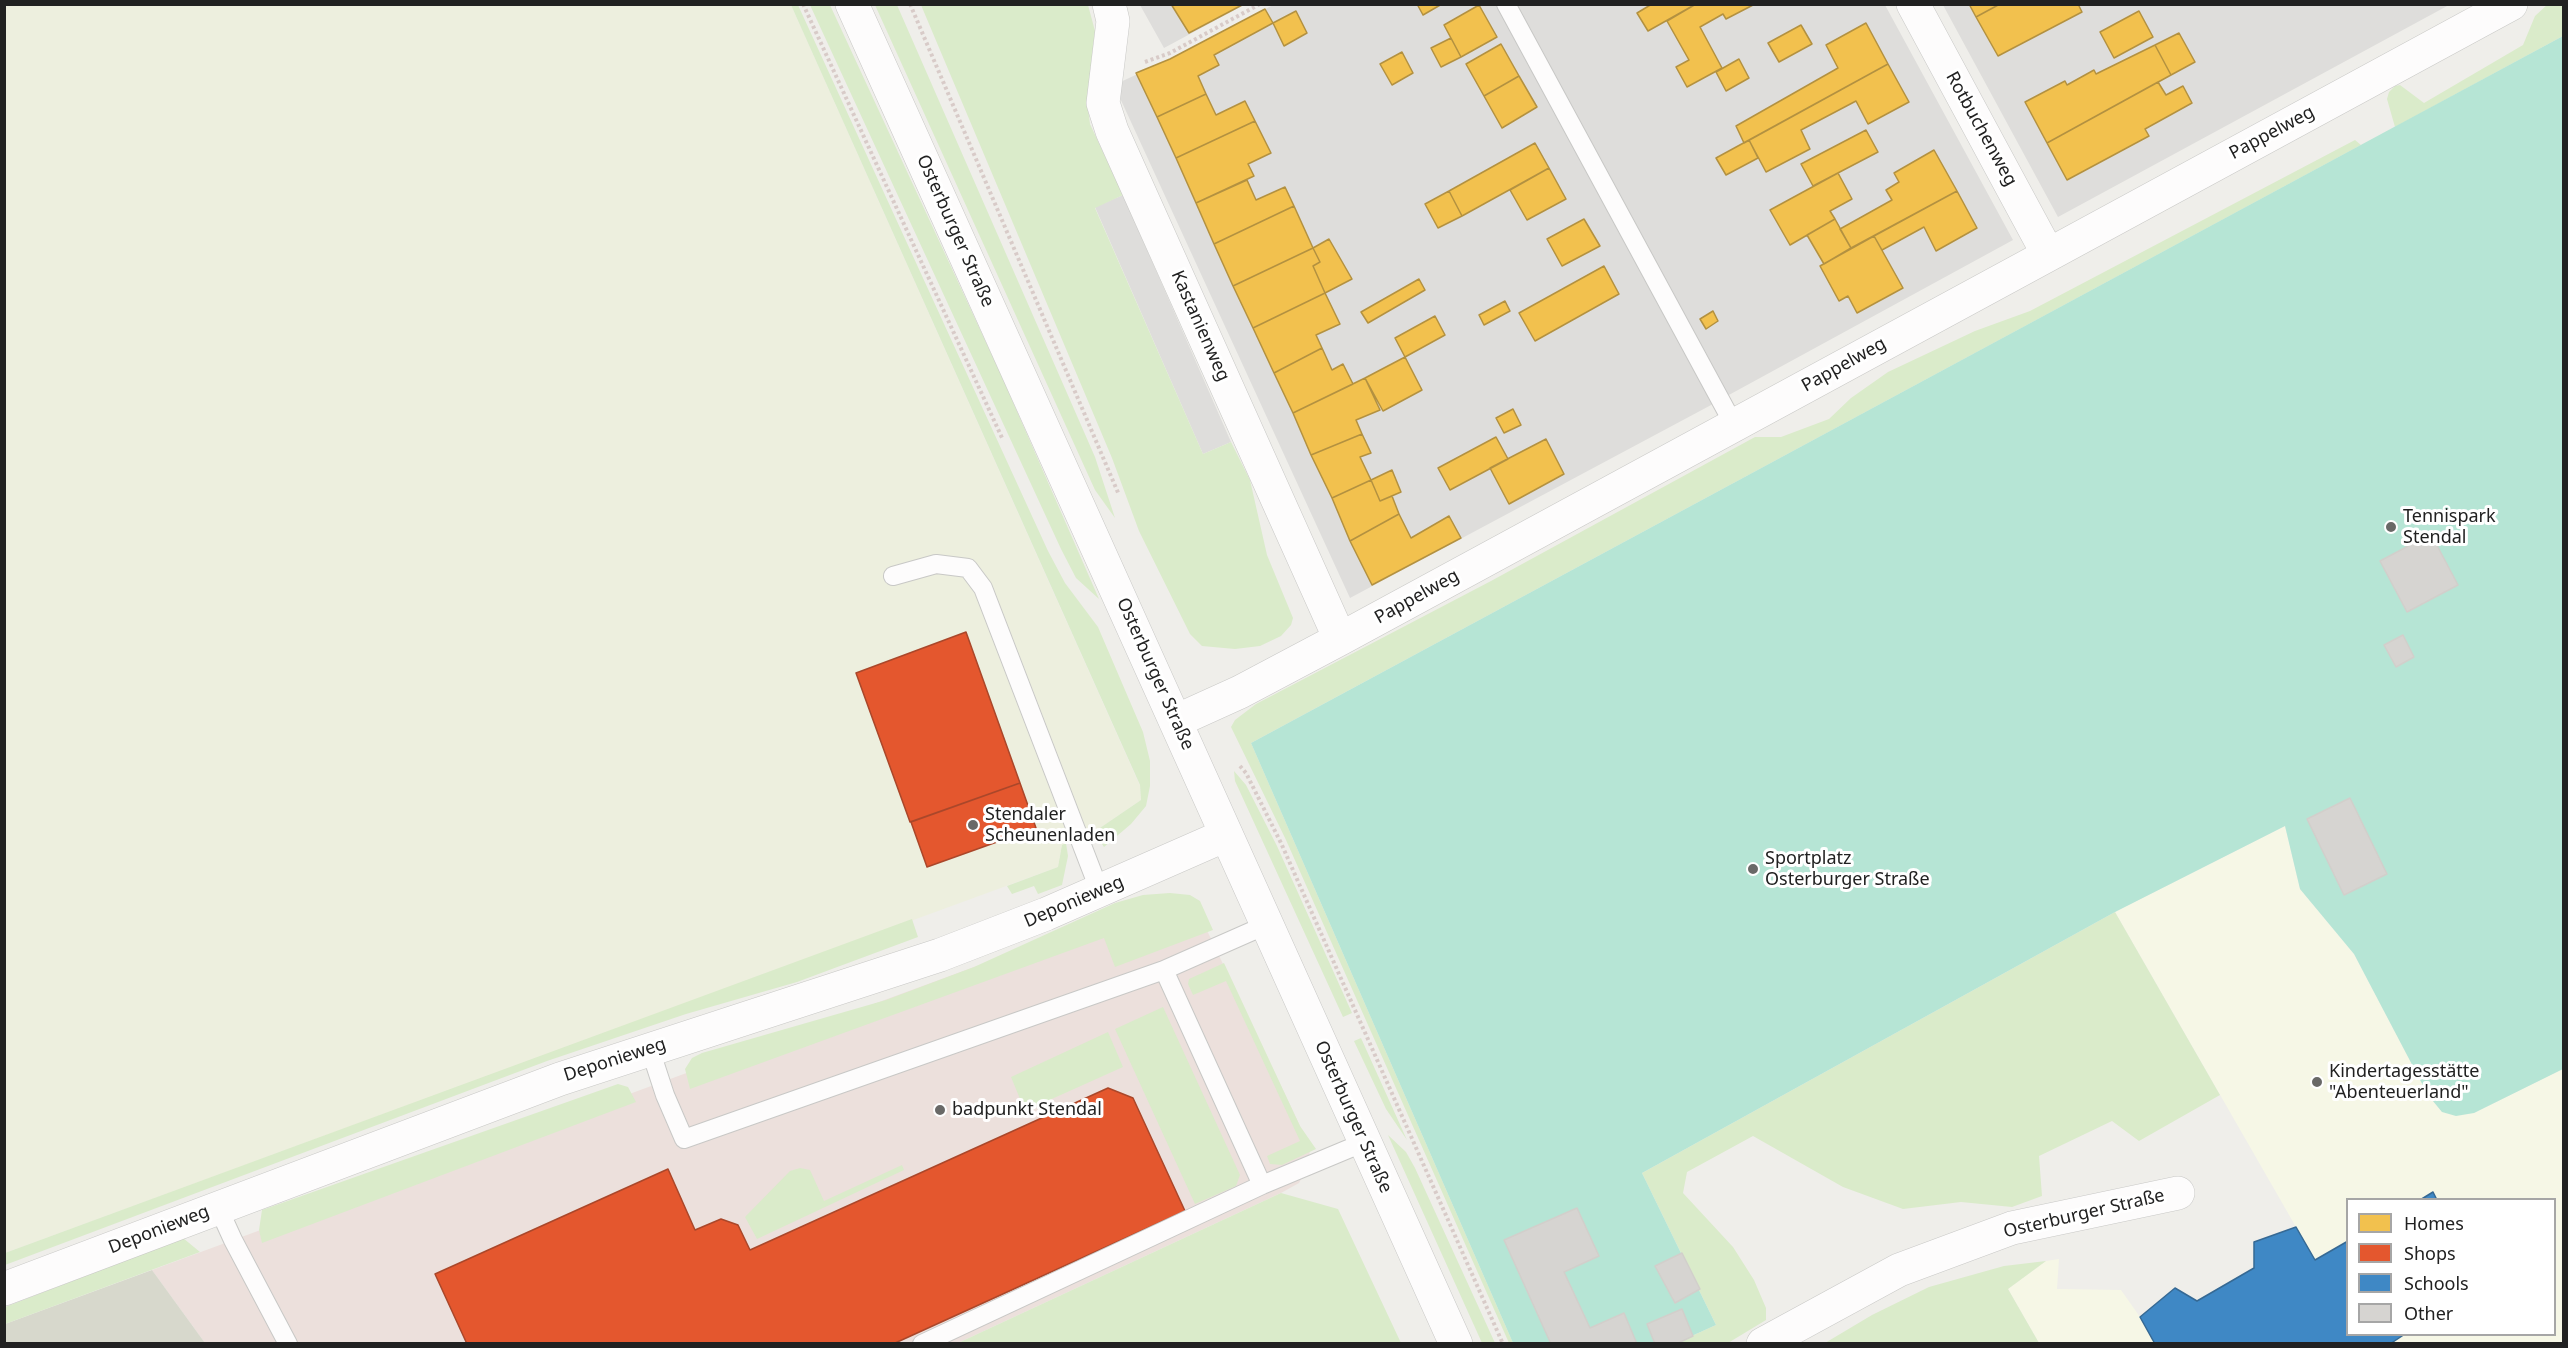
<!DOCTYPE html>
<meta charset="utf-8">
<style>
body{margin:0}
#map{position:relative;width:2568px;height:1348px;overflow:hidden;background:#efeeea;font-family:"Noto Sans",sans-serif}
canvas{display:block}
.frame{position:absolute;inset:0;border:6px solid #212121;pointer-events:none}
.legend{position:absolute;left:2346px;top:1198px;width:210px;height:138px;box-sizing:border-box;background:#fff;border:2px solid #a6a6a6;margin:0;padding:8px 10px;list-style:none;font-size:18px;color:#212121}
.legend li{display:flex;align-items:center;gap:12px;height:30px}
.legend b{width:30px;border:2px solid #a6a6a6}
</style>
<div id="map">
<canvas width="2568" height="1348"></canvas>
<div class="frame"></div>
<ul class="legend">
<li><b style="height:16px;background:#f2c14e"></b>Homes</li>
<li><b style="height:16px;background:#e4572e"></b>Shops</li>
<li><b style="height:16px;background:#3f88c5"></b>Schools</li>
<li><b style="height:16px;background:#d6d4d1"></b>Other</li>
</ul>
</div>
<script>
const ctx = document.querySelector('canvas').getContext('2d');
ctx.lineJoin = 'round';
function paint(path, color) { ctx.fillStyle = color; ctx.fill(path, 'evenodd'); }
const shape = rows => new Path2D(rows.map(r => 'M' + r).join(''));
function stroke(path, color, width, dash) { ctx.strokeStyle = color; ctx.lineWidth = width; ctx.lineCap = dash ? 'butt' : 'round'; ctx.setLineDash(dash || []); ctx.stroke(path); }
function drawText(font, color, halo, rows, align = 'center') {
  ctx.font = font + ' "Noto Sans",sans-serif'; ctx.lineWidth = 6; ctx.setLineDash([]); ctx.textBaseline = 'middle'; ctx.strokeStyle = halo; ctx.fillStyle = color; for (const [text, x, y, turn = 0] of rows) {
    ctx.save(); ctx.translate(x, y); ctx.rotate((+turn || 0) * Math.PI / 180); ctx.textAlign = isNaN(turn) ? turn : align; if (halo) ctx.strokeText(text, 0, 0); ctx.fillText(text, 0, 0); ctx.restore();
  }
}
const residential = shape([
 [1140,5,1244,5,1164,48],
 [1273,5,1500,5,1713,404,1350,598,1114,85,1170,59],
 [1515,5,1885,5,2013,240,1727,396],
 [1943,5,2449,5,2058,217],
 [1123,195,1231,442,1203,454,1095,207]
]);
const commercial = shape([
 [1193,901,1300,1126,1310,1151,1306,1170,1299,1183,1281,1193,958,1343,205,1343,152,1270,974,967]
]);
const education = shape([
 [2285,826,2300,889,2354,954,2428,1095,2442,1112,2474,1113,2563,1069,2563,1343,2039,1343,2008,1289,2046,1261,2059,1259,2057,1289,2121,1290,2140,1317,2175,1288,2197,1301,2254,1268,2254,1242,2296,1227,2115,912],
 [2348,1200,2554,1200,2554,1334,2348,1334]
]);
const construction = shape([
 [152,1270,205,1343,5,1344,5,1324]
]);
const farmland = shape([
 [5,5,791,5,1140,786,1141,800,1094,832,1062,845,1058,867,5,1253]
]);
const grass = shape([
 [2548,4,2563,5,2563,36,2395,127,2387,99,2389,92,2395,86,2400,85,2424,103,2523,45,2535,16],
 [791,5,798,5,1048,551,1065,583,1098,627,1143,732,1150,761,1150,786,1146,806,1131,824,1104,847,1094,832,1141,800,1140,785],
 [810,5,830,5,1002,377,1099,599,1076,578,1061,549],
 [875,5,897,5,1095,457,1115,518,1095,490],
 [921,5,1088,5,1095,31,1087,100,1090,124,1123,195,1095,208,1203,454,1231,442,1250,480,1267,555,1293,618,1291,625,1281,636,1260,646,1235,649,1202,646,1190,634,1139,531,1112,458],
 [2355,140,2361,145,1251,743,1513,1343,1509,1343,1286,840,1231,727,1235,720,1256,704,1491,581,1755,437,1781,437,1829,419,1851,398,1888,372,1975,331,2030,311],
 [1234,771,1246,785,1277,846,1352,1013,1343,1017,1235,781],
 [1066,843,1068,856,1062,885,1038,894,1034,886,1012,894,1007,886,1058,867,1062,845],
 [1170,893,1190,895,1200,901,1213,930,1115,967,1104,938,690,1089,685,1069,692,1058,702,1053,886,1000,974,967,1115,903,1143,895],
 [2115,912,2220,1095,2139,1141,2112,1121,2039,1156,2042,1196,2012,1207,1961,1202,1903,1209,1843,1187,1753,1136,1687,1172,1683,1193,1733,1247,1754,1280,1766,1308,1766,1320,1728,1343,1676,1343,1716,1325,1642,1173],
 [912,919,918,937,797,982,686,1014,547,1061,5,1265,5,1253],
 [1224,963,1300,1126,1316,1149,1282,1165,1270,1164,1267,1156,1300,1141,1226,981,1193,995,1188,984,1189,979],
 [1163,1007,1240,1175,1236,1186,1195,1204,1115,1029],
 [1108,1032,1123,1067,1025,1111,1011,1077],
 [1361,1038,1407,1140,1386,1109,1354,1041],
 [618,1084,628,1087,636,1102,262,1243,259,1230,262,1210],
 [1388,1135,1406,1152,1415,1168,1495,1343,1482,1343],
 [902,1165,904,1170,757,1239,745,1217,790,1171,800,1168,810,1170,824,1201],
 [1281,1193,1338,1209,1401,1343,958,1343],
 [183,1238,200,1252,5,1324,5,1307],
 [2046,1261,2008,1289,2039,1343,1825,1343,1872,1315,1929,1287,2004,1266]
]);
const pitch = shape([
 [2563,36,2563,1069,2474,1113,2456,1116,2442,1112,2428,1095,2354,954,2300,889,2285,826,2115,912,1642,1173,1716,1325,1676,1343,1513,1343,1251,743]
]);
const homes = shape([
 [1171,4,1244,4,1189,33,1171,4],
 [1417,4,1442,4,1423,15,1417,4],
 [1652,4,1696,4,1648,31,1637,13,1652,4],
 [1696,4,1755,4,1726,19,1723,14,1700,27,1722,68,1687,87,1676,67,1689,60,1667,21,1696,4],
 [1969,4,2000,4,1976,17,1969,4],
 [2000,4,2078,4,2082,12,1998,56,1976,17,2000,4],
 [1479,5,1497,37,1461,57,1444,25,1479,5],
 [1265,9,1273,23,1214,55,1219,65,1198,76,1206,94,1157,117,1136,73,1170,59,1265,9],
 [1296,11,1307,33,1284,46,1273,23,1296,11],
 [2139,11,2153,37,2114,58,2100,32,2139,11],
 [1866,23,1888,64,1744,143,1736,126,1838,68,1826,45,1866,23],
 [1801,25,1812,44,1779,62,1768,43,1801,25],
 [2179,33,2195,62,2171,75,2155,45,2179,33],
 [1451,38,1461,57,1441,67,1431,48,1451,38],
 [1501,44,1519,76,1484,96,1466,64,1501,44],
 [2155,45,2171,75,2047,143,2025,102,2065,81,2067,85,2094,70,2096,74,2155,45],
 [1402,52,1413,73,1392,85,1380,64,1402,52],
 [1739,59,1749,78,1726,91,1716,72,1739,59],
 [1888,64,1909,102,1868,124,1856,101,1801,130,1810,149,1766,172,1749,140,1888,64],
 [1519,76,1537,107,1502,128,1484,96,1519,76],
 [2158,82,2166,95,2183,86,2192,103,2145,129,2149,136,2067,180,2047,143,2158,82],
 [1206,94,1216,115,1245,101,1255,121,1176,158,1157,117,1206,94],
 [1255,121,1271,153,1248,164,1254,176,1196,203,1176,158,1255,121],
 [1866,130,1878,152,1813,186,1801,164,1866,130],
 [1749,140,1758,158,1726,175,1716,158,1749,140],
 [1535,143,1549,168,1462,216,1449,191,1535,143],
 [1934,150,1957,191,1851,248,1840,229,1892,200,1886,190,1899,182,1894,173,1934,150],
 [1549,168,1566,199,1527,220,1510,190,1549,168],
 [1838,173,1852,199,1830,211,1835,219,1790,245,1770,210,1838,173],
 [1247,180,1256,200,1285,187,1294,206,1214,244,1196,203,1247,180],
 [1449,191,1462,216,1438,228,1425,204,1449,191],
 [1957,191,1977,228,1936,251,1924,227,1882,250,1874,236,1957,191],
 [1294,206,1313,248,1233,286,1214,244,1294,206],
 [1584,219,1600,246,1562,266,1547,239,1584,219],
 [1835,219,1851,248,1824,264,1807,235,1835,219],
 [1874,236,1903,288,1857,313,1848,296,1839,301,1820,266,1874,236],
 [1329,239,1352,279,1325,293,1313,266,1320,262,1313,248,1329,239],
 [1313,248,1320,262,1313,266,1325,293,1253,328,1233,286,1313,248],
 [1604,266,1619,294,1535,341,1519,313,1604,266],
 [1419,279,1425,290,1368,323,1361,312,1419,279],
 [1325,293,1340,324,1316,335,1322,348,1274,373,1253,328,1325,293],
 [1505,301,1510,311,1484,325,1479,315,1505,301],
 [1713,311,1718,321,1706,329,1700,319,1713,311],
 [1435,316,1445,335,1405,357,1395,338,1435,316],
 [1322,348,1332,370,1343,364,1353,384,1293,413,1274,373,1322,348],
 [1405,357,1422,390,1383,411,1365,378,1405,357],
 [1365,378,1380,410,1356,420,1362,434,1311,455,1293,413,1365,378],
 [1513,409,1521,425,1504,433,1496,418,1513,409],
 [1362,434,1371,453,1360,457,1371,480,1332,498,1311,455,1362,434],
 [1496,437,1508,459,1450,490,1438,468,1496,437],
 [1546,439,1564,474,1509,504,1490,468,1546,439],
 [1392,470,1401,492,1380,501,1371,480,1392,470],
 [1371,480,1380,501,1392,496,1399,514,1350,541,1332,498,1371,480],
 [1399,514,1411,538,1449,516,1461,538,1372,585,1350,541,1399,514]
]);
const shops = shape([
 [966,632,1020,783,910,822,856,673,966,632],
 [1020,783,1036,828,927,867,911,822,1020,783],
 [1108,1088,1133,1098,1185,1211,893,1344,467,1344,435,1274,668,1169,695,1230,721,1219,738,1225,750,1250,1108,1088]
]);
const schools = shape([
 [2433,1192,2437,1200,2420,1200,2433,1192],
 [2296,1227,2315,1260,2348,1241,2348,1334,2405,1334,2390,1344,2155,1344,2140,1317,2175,1288,2197,1301,2254,1268,2254,1242,2296,1227]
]);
const building = shape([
 [2431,534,2458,585,2407,612,2380,561,2431,534],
 [2403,635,2414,657,2396,667,2384,645,2403,635],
 [2350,798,2387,874,2344,895,2307,819,2350,798],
 [1577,1208,1599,1256,1564,1272,1590,1328,1624,1313,1637,1344,1551,1344,1504,1240,1577,1208],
 [1682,1253,1700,1289,1675,1303,1655,1266,1682,1253],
 [1682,1309,1693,1336,1676,1344,1655,1344,1647,1324,1682,1309]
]);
const path = shape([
 [803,4,1003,440],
 [910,4,1119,495],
 [1145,62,1170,53,1260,4],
 [1240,766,1246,773,1281,843,1503,1344]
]);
const service = shape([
 [1506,4,1734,425],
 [893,576,936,564,968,568,983,588,1100,892],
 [1164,970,1262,1185,1365,1142],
 [650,1049,665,1095,684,1139,1164,970,1266,925],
 [218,1207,233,1240,288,1344],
 [922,1344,1262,1185]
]);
const minor = shape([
 [1109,4,1113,21,1103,103,1112,131,1340,639],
 [1913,4,2048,254],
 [1176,721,1240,692,1340,639,2511,4],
 [4,1289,560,1079,940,955,1046,914,1226,835],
 [1763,1344,1899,1270,2012,1228,2178,1193]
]);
const tertiary = shape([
 [852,4,1456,1344]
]);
const markers = [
 [2391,527,6,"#696967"],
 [973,825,6,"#696967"],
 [1753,869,6,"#696967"],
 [2317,1082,6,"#696967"],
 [940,1110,6,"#696967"]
];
const streetNames = [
 ["Rotbuchenweg",1981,129,61],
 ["Pappelweg",2272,133,-28],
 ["Osterburger Straße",955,231,66],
 ["Kastanienweg",1200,326,66],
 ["Pappelweg",1844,365,-29],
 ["Pappelweg",1417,597,-29],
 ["Osterburger Straße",1155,674,66],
 ["Deponieweg",1074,902,-23],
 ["Deponieweg",615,1060,-18],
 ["Osterburger Straße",1353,1117,66],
 ["Osterburger Straße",2084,1214,-13],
 ["Deponieweg",159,1230,-21]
];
const poiNames = [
 ["Tennispark",2403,517],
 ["Stendal",2403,538],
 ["Stendaler",985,815],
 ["Scheunenladen",985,836],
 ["Sportplatz",1765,859],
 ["Osterburger Straße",1765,880],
 ["Kindertagesstätte",2329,1072],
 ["\"Abenteuerland\"",2329,1093],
 ["badpunkt Stendal",952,1110]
];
paint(residential, '#dedddb');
paint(commercial, '#ece0dc');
paint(education, '#f6f7e6');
paint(construction, '#d7d8cc');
paint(farmland, '#edefde');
paint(grass, '#daebca');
paint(pitch, '#b6e5d5');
paint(homes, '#f2c14e');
stroke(homes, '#b39140', 1.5);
paint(shops, '#e4572e');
stroke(shops, '#aa472a', 1.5);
paint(schools, '#3f88c5');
stroke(schools, '#366994', 1.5);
paint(building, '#d6d4d1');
stroke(building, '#d2cfcb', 1.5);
stroke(service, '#c8c8c6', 20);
stroke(minor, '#c8c8c6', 34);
stroke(tertiary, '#c8c8c6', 34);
stroke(path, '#d8cbc8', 4, [3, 3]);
stroke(service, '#fdfcfc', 18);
stroke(minor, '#fdfcfc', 33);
stroke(tertiary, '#fdfcfc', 33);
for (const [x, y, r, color] of markers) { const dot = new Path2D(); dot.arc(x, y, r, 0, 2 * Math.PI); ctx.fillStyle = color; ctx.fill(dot); stroke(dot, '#fff', 2); }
drawText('18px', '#212121', '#fff', streetNames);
drawText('18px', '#212121', '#fff', poiNames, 'left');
</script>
